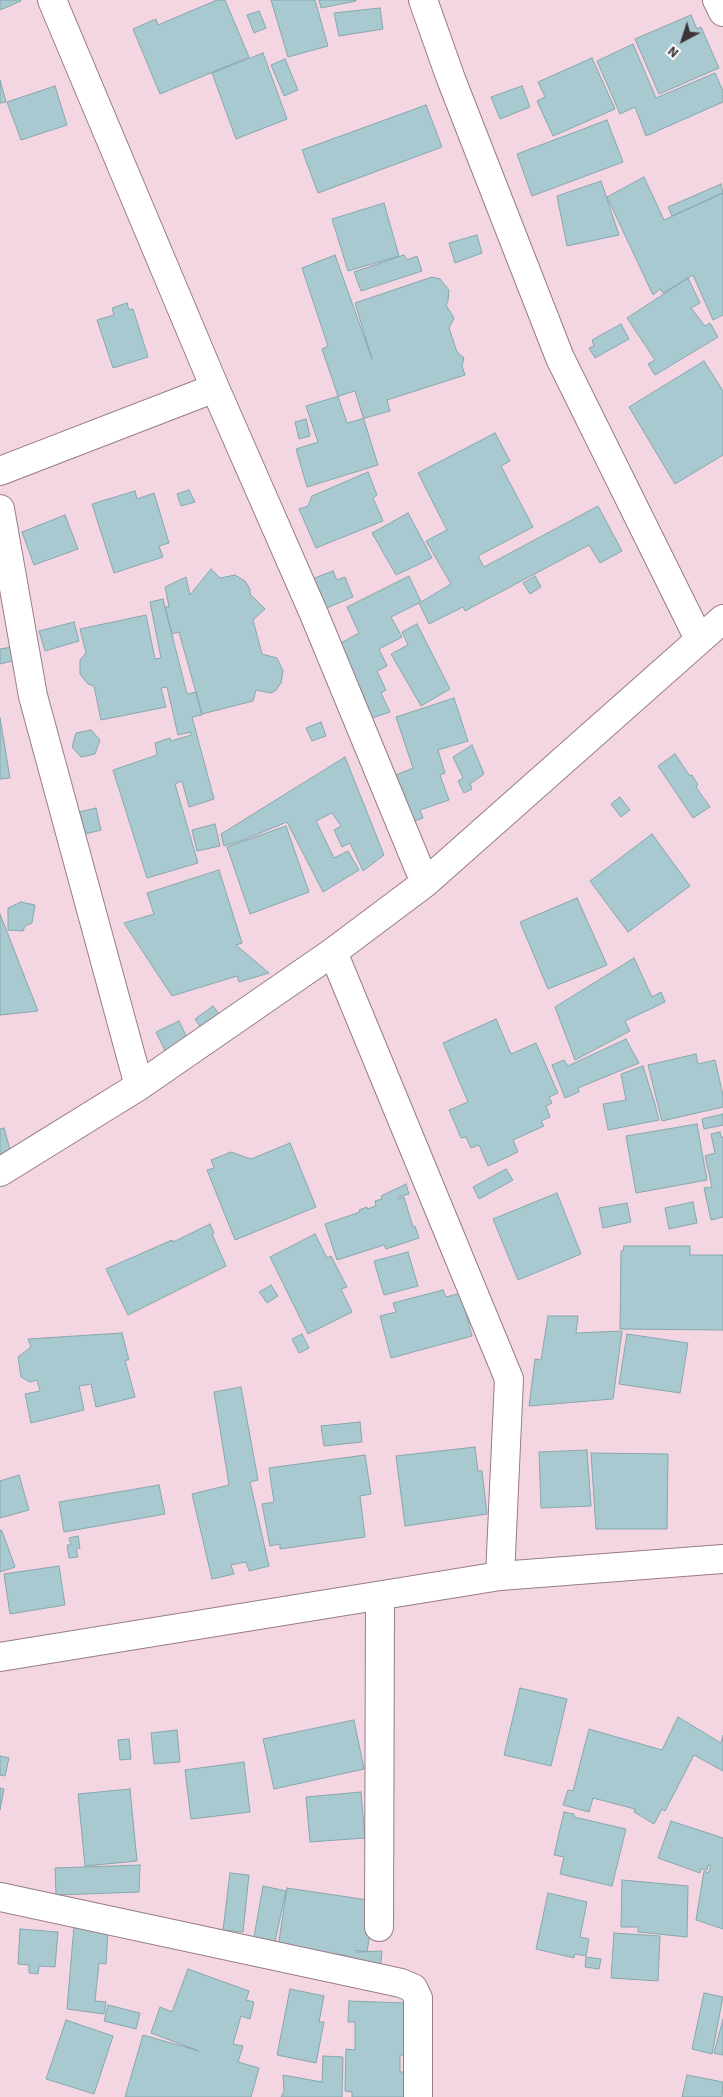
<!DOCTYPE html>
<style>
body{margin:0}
#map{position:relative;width:723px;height:2097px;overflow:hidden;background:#f4d6e2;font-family:"Source Sans 3",sans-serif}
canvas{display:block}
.north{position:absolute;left:658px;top:15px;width:50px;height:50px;-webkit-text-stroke:4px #fff;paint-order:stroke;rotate:220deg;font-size:14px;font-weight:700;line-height:20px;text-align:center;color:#3d3236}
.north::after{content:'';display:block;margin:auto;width:18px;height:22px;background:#3d3236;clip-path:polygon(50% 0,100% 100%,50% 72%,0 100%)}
</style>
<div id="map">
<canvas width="723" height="2097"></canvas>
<div class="north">N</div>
</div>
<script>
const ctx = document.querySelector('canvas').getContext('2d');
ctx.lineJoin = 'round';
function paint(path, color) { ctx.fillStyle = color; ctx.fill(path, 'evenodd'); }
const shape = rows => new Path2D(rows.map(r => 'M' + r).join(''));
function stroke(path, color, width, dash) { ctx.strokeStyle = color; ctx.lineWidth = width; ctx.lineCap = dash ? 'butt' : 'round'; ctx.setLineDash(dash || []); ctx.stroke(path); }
const building = shape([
 [0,0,20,0,21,1,0,10,0,0],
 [217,0,225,0,249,57,160,94,133,29,156,19,158,25,217,0],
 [271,0,315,0,328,46,288,57,271,0],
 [319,0,356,0,356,1,321,8,319,0],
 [380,8,383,29,339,36,334,13,380,8],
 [259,11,266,28,254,33,247,15,259,11],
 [691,15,697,29,701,27,719,68,659,94,635,39,691,15],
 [633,44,656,98,715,73,723,91,723,102,646,136,635,107,620,114,597,61,633,44],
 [263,53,287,119,236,139,212,73,263,53],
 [592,58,615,109,553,136,537,101,545,97,538,82,592,58],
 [285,59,298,90,284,96,271,65,285,59],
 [0,80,6,102,0,103,0,80],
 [55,86,67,125,21,140,7,102,55,86],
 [522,86,530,107,500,119,491,97,522,86],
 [426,105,442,147,318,193,302,150,426,105],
 [607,120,623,162,532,196,517,154,607,120],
 [644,177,664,220,723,193,723,315,713,320,693,275,663,293,660,289,653,295,607,197,644,177],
 [601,181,619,235,567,246,557,196,601,181],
 [721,184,723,193,672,216,668,207,721,184],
 [384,203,399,256,348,271,332,219,384,203],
 [477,235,482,253,455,263,449,243,477,235],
 [335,255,372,359,355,303,432,277,440,279,449,290,448,301,446,305,454,318,449,328,457,352,464,358,462,366,465,375,387,400,390,411,347,423,322,349,328,346,302,268,335,255],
 [404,255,407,260,417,256,422,271,361,291,354,272,404,255],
 [688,278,700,303,691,308,705,326,710,323,718,337,655,375,648,364,655,360,627,318,688,278],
 [127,303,129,310,133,309,148,357,113,368,97,320,114,315,112,308,127,303],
 [621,324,629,339,595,358,589,348,594,346,592,340,621,324],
 [704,361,723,391,723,455,675,484,629,407,704,361],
 [355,391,378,465,307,487,296,449,318,442,306,406,355,391],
 [306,419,310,436,299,439,295,422,306,419],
 [495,433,510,461,501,466,533,527,478,556,484,567,598,506,622,551,600,563,589,545,465,611,463,607,429,624,419,603,391,617,402,637,379,649,387,666,377,671,386,690,381,693,390,712,369,719,339,644,359,633,347,607,409,576,421,602,451,584,426,541,447,530,418,473,495,433],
 [368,472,377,495,373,498,383,521,316,548,299,509,308,506,312,496,368,472],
 [189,490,195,502,181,506,177,494,189,490],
 [135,491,137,499,154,493,169,543,159,546,163,557,114,573,92,504,135,491],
 [408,513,432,558,396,575,372,533,408,513],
 [65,515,78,549,34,565,22,532,65,515],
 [211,569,220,578,235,575,245,581,250,589,250,594,265,609,253,620,262,654,277,658,283,671,281,683,276,690,271,693,256,690,253,701,202,714,179,632,172,634,165,607,169,607,165,587,186,577,190,595,211,569],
 [333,571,337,580,345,577,353,597,322,610,312,579,333,571],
 [535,576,541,587,530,594,523,583,535,576],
 [163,599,187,694,196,692,202,715,192,717,214,799,189,807,182,781,175,784,198,863,147,878,113,770,157,755,155,743,170,738,171,741,191,735,191,732,178,735,167,687,161,688,166,707,101,720,94,686,88,684,80,674,80,660,86,653,80,629,146,615,155,659,161,658,150,602,163,599],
 [74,622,79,641,45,651,39,631,74,622],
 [417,624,450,689,421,706,391,654,408,645,402,632,417,624],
 [12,647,17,660,0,664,0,649,12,647],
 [454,698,468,741,438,750,445,773,440,775,449,800,420,810,423,818,412,822,391,777,413,768,396,717,454,698],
 [0,718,10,778,0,779,0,718],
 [321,722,326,736,312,741,306,728,321,722],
 [91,730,100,740,95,754,81,757,72,747,76,733,91,730],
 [472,745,484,774,470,784,472,789,464,793,458,781,463,778,453,757,472,745],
 [675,754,690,776,692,775,698,785,696,787,710,807,693,818,658,766,675,754],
 [345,757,384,855,363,871,350,843,342,847,334,830,341,826,332,813,316,821,334,858,348,851,359,870,323,892,287,822,243,840,224,846,221,834,345,757],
 [620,797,630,810,621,817,611,804,620,797],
 [96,808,101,830,85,834,79,812,96,808],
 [215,824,220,846,197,851,192,830,215,824],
 [286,826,309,892,250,914,227,847,286,826],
 [652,834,690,886,628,932,590,881,652,834],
 [219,870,242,943,236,945,269,973,239,982,237,976,172,996,124,923,154,914,147,893,219,870],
 [577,898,607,965,548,989,520,922,577,898],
 [21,902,35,905,32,923,25,926,23,931,8,930,8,908,21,902],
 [0,914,38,1011,0,1015,0,914],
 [634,958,652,997,661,992,665,1002,625,1021,630,1031,575,1060,555,1007,634,958],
 [213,1006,226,1023,207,1037,195,1019,213,1006],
 [496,1019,511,1054,536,1043,558,1093,549,1097,552,1103,546,1106,550,1117,541,1121,544,1126,513,1140,518,1152,488,1166,479,1145,471,1148,466,1137,461,1138,449,1110,468,1102,443,1043,496,1019],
 [179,1021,192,1048,169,1059,156,1032,179,1021],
 [626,1039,639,1063,578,1088,579,1092,565,1098,552,1065,564,1060,568,1066,626,1039],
 [696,1054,698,1064,715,1060,723,1095,723,1107,662,1121,648,1065,696,1054],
 [643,1066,655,1104,659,1120,608,1130,603,1104,626,1100,621,1074,643,1066],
 [723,1114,723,1125,704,1129,702,1119,723,1114],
 [697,1124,707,1180,636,1193,626,1136,697,1124],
 [4,1128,11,1153,0,1156,0,1129,4,1128],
 [720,1132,721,1137,723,1137,723,1217,711,1220,704,1188,712,1187,705,1156,715,1153,711,1134,720,1132],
 [290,1143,316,1207,235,1240,207,1170,214,1168,211,1160,231,1152,251,1159,290,1143],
 [506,1169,513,1180,479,1199,473,1187,506,1169],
 [406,1184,409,1194,398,1197,398,1199,404,1197,413,1227,415,1226,419,1238,386,1249,384,1245,337,1260,325,1224,360,1212,359,1210,367,1207,367,1209,376,1206,375,1201,382,1199,381,1196,406,1184],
 [557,1193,581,1254,518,1280,493,1219,557,1193],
 [693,1202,697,1223,669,1229,665,1208,693,1202],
 [627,1203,631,1222,603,1228,599,1208,627,1203],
 [210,1224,214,1233,212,1234,226,1266,128,1315,106,1269,172,1240,173,1242,210,1224],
 [315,1234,327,1258,331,1256,347,1287,341,1289,352,1312,308,1334,270,1257,315,1234],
 [624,1246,690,1246,690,1255,723,1255,723,1330,620,1329,621,1251,623,1251,624,1246],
 [408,1252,418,1286,384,1295,374,1261,408,1252],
 [271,1285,278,1296,267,1303,259,1292,271,1285],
 [443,1290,446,1297,461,1293,472,1336,391,1358,380,1316,396,1312,393,1303,443,1290],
 [548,1316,578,1316,576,1333,622,1331,613,1399,529,1406,535,1359,541,1360,548,1316],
 [122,1333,129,1360,125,1360,135,1397,96,1407,91,1384,79,1386,84,1410,31,1423,25,1394,40,1391,37,1380,30,1382,21,1377,18,1357,31,1347,28,1339,122,1333],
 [302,1334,309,1348,299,1353,292,1339,302,1334],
 [627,1334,688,1343,680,1393,619,1384,627,1334],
 [241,1387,258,1480,250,1482,269,1566,249,1571,246,1562,231,1565,234,1574,212,1579,192,1494,229,1485,214,1392,241,1387],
 [360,1422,362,1442,324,1446,321,1426,360,1422],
 [475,1447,478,1471,482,1471,487,1514,405,1526,396,1456,475,1447],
 [587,1450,591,1506,541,1508,539,1452,587,1450],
 [591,1453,668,1454,667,1529,596,1529,591,1453],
 [365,1455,371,1494,360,1496,365,1537,280,1549,280,1544,270,1546,262,1504,274,1502,269,1468,365,1455],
 [19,1475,29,1510,0,1518,0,1481,19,1475],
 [159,1485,165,1514,64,1532,59,1502,159,1485],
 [0,1530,2,1531,15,1567,0,1572,0,1530],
 [78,1536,80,1548,76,1549,78,1557,69,1558,67,1545,71,1545,69,1538,78,1536],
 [59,1566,65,1605,10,1614,4,1574,59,1566],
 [520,1688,567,1699,551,1766,504,1755,520,1688],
 [678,1717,721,1743,723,1735,723,1771,694,1755,665,1811,662,1809,654,1824,634,1812,635,1809,593,1798,589,1812,563,1805,568,1790,573,1791,589,1729,662,1750,678,1717],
 [354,1720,364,1769,274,1789,263,1739,354,1720],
 [177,1730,180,1762,154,1764,151,1733,177,1730],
 [129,1739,131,1759,120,1760,118,1740,129,1739],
 [0,1756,9,1758,5,1776,0,1775,0,1756],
 [244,1762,250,1812,191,1819,185,1770,244,1762],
 [0,1788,4,1789,0,1810,0,1788],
 [130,1789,137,1861,85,1866,78,1794,130,1789],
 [361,1792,365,1838,310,1842,306,1797,361,1792],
 [564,1812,574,1814,574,1817,626,1829,612,1886,560,1874,564,1857,554,1855,564,1812],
 [671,1821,723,1838,723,1929,696,1920,704,1871,708,1873,711,1866,708,1865,707,1870,701,1869,700,1873,658,1858,671,1821],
 [140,1865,139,1892,56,1895,55,1868,140,1865],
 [230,1873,249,1875,243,1932,223,1930,230,1873],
 [622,1880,688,1886,687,1937,638,1932,638,1927,621,1927,622,1880],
 [263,1886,286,1891,274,1946,252,1948,263,1886],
 [287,1888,375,1901,367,1952,356,1950,356,1952,382,1951,380,1971,343,1967,345,1955,278,1947,287,1888],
 [548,1893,587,1902,580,1937,589,1939,586,1956,575,1954,574,1958,536,1949,548,1893],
 [74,1926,108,1930,106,1964,99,1963,95,2001,106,2002,104,2014,67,2009,74,1926],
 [20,1929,58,1932,55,1967,39,1966,38,1974,29,1973,29,1965,18,1964,20,1929],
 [614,1933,660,1936,658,1981,611,1978,614,1933],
 [586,1957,601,1959,599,1969,585,1967,586,1957],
 [188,1969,249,1991,246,2000,254,2002,250,2019,241,2016,233,2044,243,2046,238,2062,259,2068,251,2097,125,2097,143,2035,199,2051,151,2033,160,2007,172,2012,188,1969],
 [290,1989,324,1996,319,2022,324,2022,316,2063,277,2055,290,1989],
 [704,1993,723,1997,712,2054,692,2049,704,1993],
 [349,2001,405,2003,404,2020,410,2020,409,2055,400,2055,400,2072,407,2072,407,2097,352,2097,352,2092,345,2091,346,2049,355,2050,355,2022,348,2022,349,2001],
 [108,2005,140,2013,136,2029,104,2021,108,2005],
 [723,2019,723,2055,714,2053,723,2019],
 [66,2020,113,2036,94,2094,46,2079,66,2020],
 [323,2056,343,2057,342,2097,281,2097,284,2091,283,2075,322,2082,323,2056],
 [687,2075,723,2082,722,2097,682,2097,687,2075]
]);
const minor = shape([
 [52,0,215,388,314,614,425,883],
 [423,0,451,79,560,358,699,639],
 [717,0,723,12],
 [0,471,215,388],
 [0,509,33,696,139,1086],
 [333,952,509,1379,500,1576],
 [0,1172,139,1086,333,952,425,883,723,619],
 [0,1897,401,1983,413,1988,418,1998,418,2097],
 [379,1927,380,1596]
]);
const tertiary = shape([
 [0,1657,500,1576,723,1559]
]);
paint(building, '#a7c9cf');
stroke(building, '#86a7ad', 1);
stroke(minor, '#987c88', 30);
stroke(tertiary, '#987c88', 30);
stroke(minor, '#fff', 28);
stroke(tertiary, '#fff', 28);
</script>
